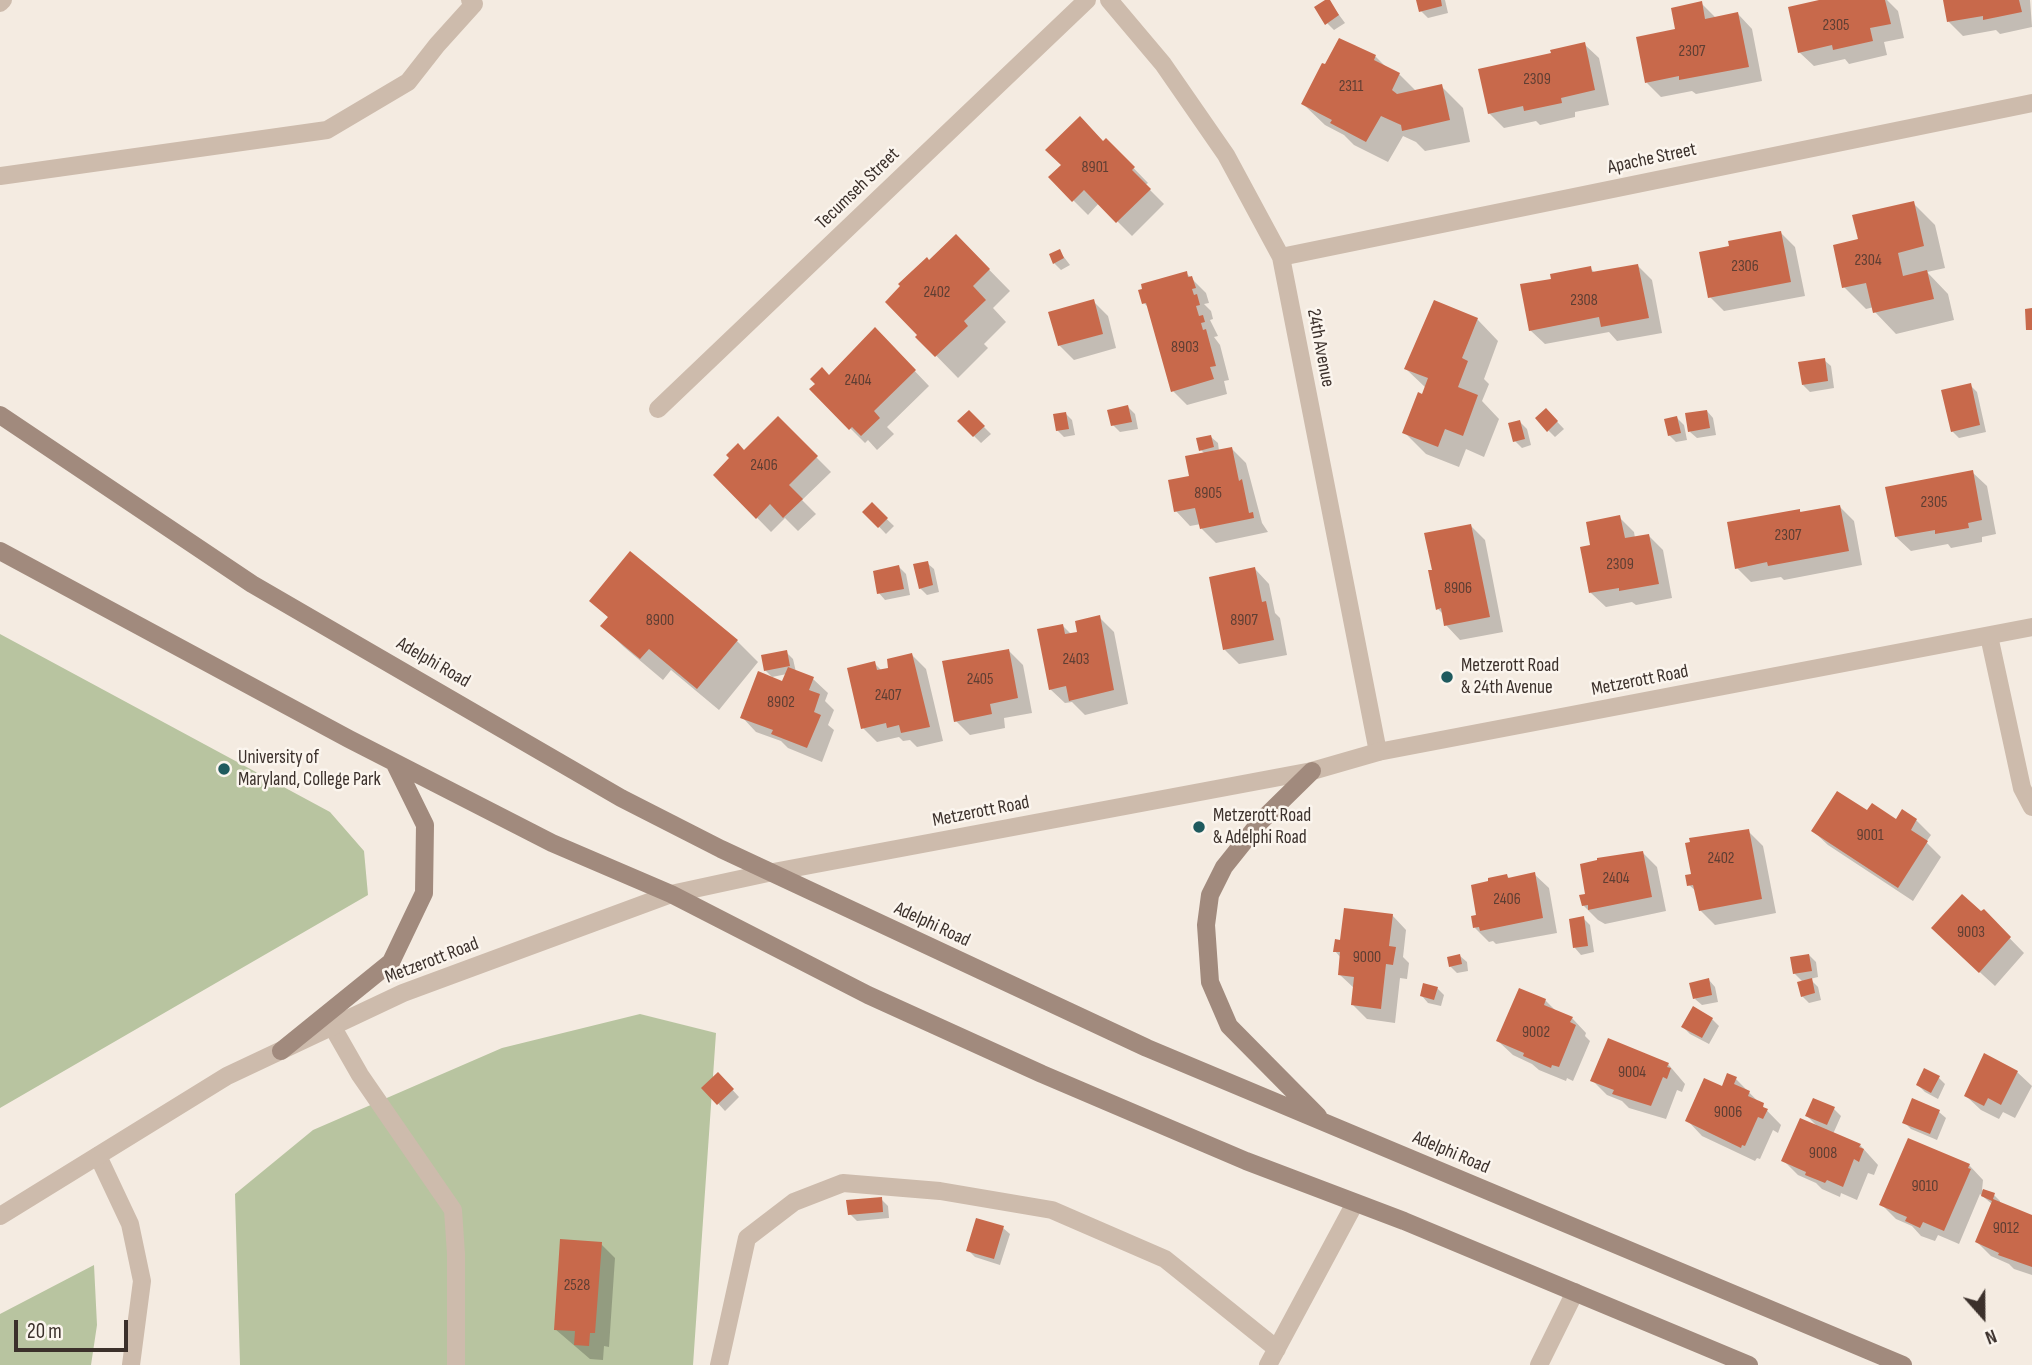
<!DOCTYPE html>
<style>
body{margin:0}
#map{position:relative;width:2032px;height:1365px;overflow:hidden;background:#f4ebe1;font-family:"Sofia Sans Condensed",sans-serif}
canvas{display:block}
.north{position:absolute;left:1948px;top:1281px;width:70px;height:70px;-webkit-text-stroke:5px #fbf5ee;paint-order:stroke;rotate:159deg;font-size:19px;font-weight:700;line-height:28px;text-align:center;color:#3b302b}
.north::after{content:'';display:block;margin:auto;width:24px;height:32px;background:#3b302b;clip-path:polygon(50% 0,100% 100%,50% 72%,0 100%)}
.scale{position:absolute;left:14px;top:1320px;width:114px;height:32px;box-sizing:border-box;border:4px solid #3b302b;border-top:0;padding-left:9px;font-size:21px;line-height:24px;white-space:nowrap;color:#3b302b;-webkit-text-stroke:5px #fbf5ee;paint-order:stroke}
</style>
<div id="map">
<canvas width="2032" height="1365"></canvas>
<div class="north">N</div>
<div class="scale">20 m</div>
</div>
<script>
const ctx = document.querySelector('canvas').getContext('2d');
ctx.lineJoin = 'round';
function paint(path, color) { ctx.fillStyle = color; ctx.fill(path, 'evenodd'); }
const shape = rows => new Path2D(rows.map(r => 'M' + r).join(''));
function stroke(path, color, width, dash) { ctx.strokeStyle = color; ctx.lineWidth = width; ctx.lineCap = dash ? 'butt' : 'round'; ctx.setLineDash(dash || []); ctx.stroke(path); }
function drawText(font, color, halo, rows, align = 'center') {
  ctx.font = font + ' "Sofia Sans Condensed",sans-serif'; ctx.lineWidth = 5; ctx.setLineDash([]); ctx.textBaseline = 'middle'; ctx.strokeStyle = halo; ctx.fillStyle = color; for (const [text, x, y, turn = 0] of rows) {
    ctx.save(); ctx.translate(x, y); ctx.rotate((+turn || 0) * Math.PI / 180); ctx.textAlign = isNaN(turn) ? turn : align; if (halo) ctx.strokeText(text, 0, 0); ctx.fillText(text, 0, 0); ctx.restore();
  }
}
const green = shape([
 [0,634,330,812,364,851,368,895,0,1108],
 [640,1014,716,1033,693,1365,240,1365,235,1194,313,1130,502,1048],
 [94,1265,97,1325,91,1365,0,1365,0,1314]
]);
const shadow = shape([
 [1328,0,1345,23,1334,30,1327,23],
 [1418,0,1445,0,1448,13,1428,18,1421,11],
 [1827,0,1887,0,1898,11,1904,38,1884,42,1887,55,1849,64,1845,59,1814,66,1799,52],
 [1944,0,2030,0,2032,27,2000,34,1996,30,1963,36,1949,22],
 [1701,3,1716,18,1738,14,1752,29,1762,81,1696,94,1692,91,1661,97,1647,83,1677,30],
 [1340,40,1376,57,1388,69,1399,74,1416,91,1441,86,1463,108,1470,142,1425,151,1416,142,1403,136,1388,162,1354,145,1344,135,1325,125,1303,104],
 [1584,44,1599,58,1609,105,1575,112,1575,117,1540,125,1536,121,1504,128,1489,113,1553,55],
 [1104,143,1121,155,1148,183,1145,185,1164,204,1132,236,1099,203,1088,215,1050,177,1063,165],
 [1913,203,1935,225,1945,268,1927,272,1948,294,1954,320,1896,334,1875,312,1874,307,1866,309,1844,287,1860,240],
 [1781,233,1795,247,1805,296,1724,311,1710,297],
 [956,236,1010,291,993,308,1006,322,984,344,988,348,958,378,918,337,929,262],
 [1060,252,1070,265,1061,270,1054,263],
 [1637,265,1652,280,1662,333,1617,341,1609,332,1545,344,1530,330,1590,268,1595,273],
 [1186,273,1206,293,1209,303,1204,304,1211,311,1213,319,1210,320,1218,336,1214,337,1220,345,1229,380,1224,381,1227,394,1187,405,1173,391,1150,309,1144,303],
 [1093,301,1108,316,1116,348,1074,360,1059,345],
 [1477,319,1498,341,1484,379,1489,384,1482,401,1499,419,1484,457,1466,449,1459,467,1426,454,1404,432,1426,388,1406,369],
 [889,344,929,386,887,427,894,434,877,450,868,440,865,443,811,389],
 [1824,360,1831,366,1834,388,1810,392,1803,385],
 [1970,385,1977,392,1986,432,1959,438,1952,431],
 [1128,407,1135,414,1138,429,1120,432,1113,425],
 [1546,410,1564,429,1555,437,1548,430],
 [1707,411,1713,418,1716,435,1697,438,1690,432],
 [969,412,991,434,981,443,959,421],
 [1066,414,1072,420,1075,435,1064,437,1057,430],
 [1677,418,1684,425,1687,440,1676,442,1669,435],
 [778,419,831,472,802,500,816,514,798,531,785,518,771,532,715,475,744,452],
 [1520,422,1527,429,1531,445,1522,448,1515,441],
 [1211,437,1218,443,1219,451,1231,448,1246,463,1262,523,1268,532,1216,543,1202,529,1201,524,1190,526,1176,511,1205,454,1201,450],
 [1972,472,1987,486,1996,534,1982,537,1982,542,1951,548,1948,544,1911,551,1896,537],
 [872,505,894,526,886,534,865,512],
 [1840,507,1854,521,1862,565,1784,580,1781,577,1751,582,1737,568,1799,510,1802,513],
 [1619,517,1634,532,1635,538,1649,536,1663,550,1672,598,1636,605,1632,602,1606,607,1591,593,1592,546],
 [1471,526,1485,540,1503,632,1460,640,1446,625,1444,615,1438,609,1434,571],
 [927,563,934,569,939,592,927,595,920,588],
 [899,567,906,574,910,595,885,600,879,593],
 [1255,569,1269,584,1275,613,1280,618,1287,655,1239,664,1225,650],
 [591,601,737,641,758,662,719,710,671,670,663,680,624,647,602,626,609,618],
 [1099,617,1114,632,1128,704,1085,715,1072,702,1065,703,1050,689,1063,626,1072,635,1079,634],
 [1008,650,1023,665,1032,713,1004,718,1005,728,970,735,956,721],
 [786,652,793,659,796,672,813,679,828,693,825,701,834,710,828,725,834,730,822,762,788,748,781,741,756,732,742,717,783,683,787,674,772,677,765,670],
 [912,655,926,669,943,741,917,747,910,740,903,741,899,737,877,742,863,728,874,663,882,671,890,669],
 [1868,813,1897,821,1916,820,1931,835,1926,842,1941,857,1913,901,1828,845,1813,831],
 [1748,831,1763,846,1776,913,1715,925,1700,910,1697,892,1689,885,1693,875],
 [1643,853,1657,867,1666,911,1605,924,1598,920,1583,905,1588,895],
 [1534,874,1549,888,1557,933,1496,944,1493,941,1489,942,1475,928,1507,876,1510,879],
 [1984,912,2024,953,1995,986,1947,942],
 [1392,915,1406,930,1403,957,1409,963,1407,979,1400,978,1395,1023,1367,1019,1353,1005,1355,989,1339,974,1341,958,1335,951,1341,942],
 [1583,918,1590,925,1594,952,1581,955,1575,948],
 [1809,955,1816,962,1818,977,1810,979,1818,987,1821,1000,1809,1003,1802,996,1803,982,1794,973],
 [1460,956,1467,962,1468,971,1457,973,1450,966],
 [1709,980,1715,987,1718,1002,1702,1005,1695,999],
 [1437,988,1444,995,1441,1006,1428,1003,1422,996],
 [1545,1000,1557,1012,1572,1018,1586,1033,1585,1036,1590,1041,1573,1081,1567,1078,1566,1081,1539,1070,1532,1064,1513,1055,1498,1041],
 [1712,1019,1719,1026,1709,1044,1690,1034,1683,1027],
 [1668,1064,1685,1084,1682,1092,1677,1090,1666,1119,1629,1108,1622,1101,1607,1095,1593,1081],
 [2017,1072,2032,1086,2015,1118,2003,1112,1999,1119,1981,1110,1966,1096],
 [718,1074,739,1097,725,1111,704,1088],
 [1939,1078,1945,1084,1938,1099,1925,1092,1918,1085],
 [1736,1079,1781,1125,1778,1133,1773,1130,1760,1159,1757,1158,1755,1161,1702,1136,1688,1121],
 [1834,1109,1841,1116,1833,1134,1860,1145,1878,1165,1874,1175,1868,1173,1857,1200,1841,1193,1840,1197,1822,1189,1816,1183,1798,1175,1784,1161,1820,1129,1807,1116],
 [1939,1112,1946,1118,1937,1140,1911,1129,1904,1122],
 [1969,1165,1983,1180,1982,1190,1994,1195,2000,1201,2000,1203,2032,1217,2032,1275,2014,1269,2009,1264,1991,1256,1977,1242,1992,1204,1980,1194,1959,1244,1938,1235,1935,1241,1921,1236,1912,1226,1896,1219,1882,1205],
 [881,1199,888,1206,889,1218,857,1221,850,1214],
 [1003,1228,1010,1234,1000,1265,975,1257,968,1250],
 [601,1244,615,1258,609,1347,604,1346,603,1360,590,1359,555,1329]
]);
const building = shape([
 [1325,0,1330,0,1339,15,1325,25,1314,7],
 [1416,0,1441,0,1442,6,1419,12],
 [1819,0,1885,0,1891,24,1870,28,1873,41,1833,50,1832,45,1798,53,1788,7],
 [1943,0,2019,0,2022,12,1983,20,1983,16,1947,22],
 [1702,1,1705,19,1738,12,1749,67,1679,80,1679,76,1645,83,1636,37,1675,29,1671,8],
 [1339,38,1376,55,1374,60,1400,73,1392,90,1397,94,1442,84,1450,120,1402,131,1401,125,1381,116,1366,142,1330,123,1332,120,1301,104,1322,63,1325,64],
 [1585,42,1595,90,1561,98,1562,103,1524,111,1523,106,1488,114,1478,69,1551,53,1550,50],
 [1080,116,1103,141,1106,138,1135,167,1132,170,1151,189,1116,223,1084,190,1072,202,1048,177,1061,165,1045,150],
 [1914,201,1924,246,1898,253,1903,276,1927,270,1934,299,1873,313,1866,283,1842,288,1833,245,1858,239,1852,215],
 [1781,231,1791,282,1708,298,1699,252,1729,246,1728,241],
 [956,234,990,269,973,286,986,300,964,321,968,326,935,357,915,337,917,335,885,302,900,286,898,284,927,257,929,260],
 [1060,249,1064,258,1053,264,1049,254],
 [1638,264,1649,318,1601,327,1599,317,1529,331,1520,284,1551,279,1550,274,1591,266,1592,272],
 [1187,271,1188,277,1192,276,1196,288,1192,289,1194,295,1197,294,1200,305,1196,306,1199,316,1203,315,1205,322,1201,323,1203,330,1206,329,1216,366,1210,367,1214,379,1171,392,1146,303,1142,304,1138,290,1142,289,1141,284],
 [1094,299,1103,334,1058,346,1048,312],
 [1434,300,1478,318,1462,358,1468,361,1458,387,1478,395,1463,436,1445,429,1438,447,1402,433,1418,392,1422,394,1428,378,1404,369],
 [2032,308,2032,330,2026,330,2025,309],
 [875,327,916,370,874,411,880,418,861,436,852,427,849,430,809,389,815,384,810,379,822,367,829,375],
 [1825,358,1828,381,1802,385,1798,362],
 [1971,383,1980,425,1951,432,1941,390],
 [1128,405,1132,422,1111,426,1107,410],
 [1546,408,1558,421,1547,432,1535,418],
 [969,410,985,426,973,437,957,421],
 [1707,410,1710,428,1688,432,1685,413],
 [1066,412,1069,429,1056,431,1053,414],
 [778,416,818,456,789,485,803,499,783,518,770,504,756,519,713,475,729,458,726,455,738,443,744,450],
 [1677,416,1681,433,1668,436,1664,419],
 [1520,420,1525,439,1513,442,1508,423],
 [1211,435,1214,447,1199,451,1196,438],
 [1232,447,1239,481,1242,479,1249,513,1253,512,1254,518,1200,529,1195,508,1174,512,1168,480,1189,476,1185,456],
 [1973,470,1982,520,1968,523,1969,528,1935,534,1935,530,1895,537,1885,487],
 [872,502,888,518,878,528,862,512],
 [1840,505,1849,551,1768,566,1767,562,1735,569,1727,522,1800,509,1800,512],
 [1620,515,1625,538,1649,534,1659,584,1619,591,1619,588,1589,593,1580,547,1590,545,1586,522],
 [1471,524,1490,617,1444,626,1441,608,1436,610,1428,570,1432,570,1424,533],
 [630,551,738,640,697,689,649,649,640,659,600,626,608,617,589,601],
 [928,561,933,585,919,589,913,564],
 [899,565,904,589,877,594,873,571],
 [1255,567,1262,602,1266,601,1274,640,1223,650,1209,577],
 [1100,615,1114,690,1069,701,1066,686,1049,690,1037,629,1063,624,1065,634,1077,632,1075,621],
 [1009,649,1018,698,990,704,992,714,954,722,942,661],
 [787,650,790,666,764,671,761,655],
 [912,653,930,727,901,733,899,725,887,728,886,723,861,729,847,668,875,661,877,670,888,668,887,659],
 [788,667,814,677,809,690,820,694,814,712,821,715,807,748,771,734,773,730,740,718,758,671,782,681],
 [1837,791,1867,810,1872,803,1896,819,1902,809,1917,819,1911,830,1928,841,1898,888,1811,831],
 [1749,829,1762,899,1699,911,1693,885,1687,886,1685,875,1691,874,1685,843,1690,842,1689,838],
 [1643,851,1652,897,1588,910,1588,905,1582,906,1579,895,1585,894,1580,864,1597,860,1597,858],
 [1535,872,1543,918,1480,931,1479,927,1473,928,1471,916,1476,915,1471,885,1488,881,1488,878,1507,874,1508,878],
 [1962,894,1981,911,1984,909,2011,937,1979,973,1931,928],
 [1344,908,1393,914,1389,946,1396,947,1393,965,1386,964,1381,1009,1351,1005,1354,977,1338,975,1340,952,1333,952,1335,939,1340,940],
 [1584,916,1588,946,1573,948,1569,919],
 [1460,954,1462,964,1449,967,1447,957],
 [1809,954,1812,971,1793,974,1790,957],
 [1709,978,1712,995,1693,999,1689,983],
 [1812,978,1815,993,1801,997,1797,982],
 [1423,983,1438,987,1434,1000,1420,996],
 [1519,988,1546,999,1544,1005,1573,1017,1570,1022,1576,1025,1559,1067,1552,1065,1551,1068,1523,1056,1524,1053,1496,1041],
 [1693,1006,1713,1018,1702,1038,1681,1027],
 [1608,1038,1669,1063,1667,1067,1671,1068,1667,1079,1663,1077,1651,1106,1612,1094,1614,1090,1590,1081],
 [1984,1053,2018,1071,2001,1105,1988,1098,1984,1106,1964,1096],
 [1924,1068,1940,1076,1931,1093,1916,1085],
 [718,1072,734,1089,717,1105,701,1088],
 [1727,1073,1737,1077,1734,1084,1750,1091,1748,1096,1764,1103,1763,1107,1768,1109,1763,1119,1758,1117,1745,1146,1742,1145,1741,1148,1685,1121,1704,1078,1722,1086],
 [1813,1098,1835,1107,1827,1125,1805,1116],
 [1912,1098,1940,1110,1930,1134,1902,1123],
 [1800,1118,1861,1144,1859,1147,1864,1149,1859,1162,1854,1159,1843,1187,1827,1180,1825,1183,1805,1175,1806,1172,1781,1161],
 [1908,1138,1970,1164,1968,1168,1971,1169,1944,1231,1923,1222,1920,1228,1905,1221,1907,1217,1879,1205],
 [1983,1189,1995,1193,1993,1199,2032,1215,2032,1267,1998,1255,1999,1253,1975,1242,1992,1201,1981,1196],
 [882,1197,883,1212,848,1215,846,1200],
 [976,1218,1004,1226,994,1259,966,1251],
 [560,1239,602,1242,595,1333,590,1333,589,1346,574,1345,575,1331,554,1330]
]);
const service = shape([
 [0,3,3,0],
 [0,176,327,130,408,82,437,45,474,4,470,0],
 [332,1026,360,1075,453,1210,456,1254,456,1365],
 [98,1156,130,1224,142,1281,131,1365],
 [719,1365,747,1238,794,1202,843,1183,940,1191,1052,1210,1165,1259,1277,1349],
 [1268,1365,1355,1203],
 [1539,1365,1575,1292]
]);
const minor = shape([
 [1109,0,1163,64,1226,155,1281,257,1378,752],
 [1281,257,2032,103],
 [658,409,1087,0],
 [1989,636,2022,788,2032,807]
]);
const tertiary = shape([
 [0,1216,227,1076,403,993,671,894,768,873,1312,771,1378,752,2032,627]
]);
const secondary = shape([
 [0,415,252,584,621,798,721,849,1147,1048,1903,1365],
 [0,551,349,739,552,843,671,894,868,995,1042,1074,1246,1161,1404,1221,1749,1365],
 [1312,771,1260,822,1224,867,1210,895,1206,925,1210,982,1229,1026,1318,1116],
 [281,1051,391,962,424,893,425,825,394,762]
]);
const markers = [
 [1447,677,7,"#1f5a5e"],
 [224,769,7,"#1f5a5e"],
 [1199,827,7,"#1f5a5e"]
];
const numberNames = [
 ["2305",1836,26],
 ["2307",1692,52],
 ["2309",1537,80],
 ["2311",1351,87],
 ["8901",1095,168],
 ["2304",1868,261],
 ["2306",1745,267],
 ["2402",937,293],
 ["2308",1584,301],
 ["8903",1185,348],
 ["2404",858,381],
 ["2406",764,466],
 ["8905",1208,494],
 ["2305",1934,503],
 ["2307",1788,536],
 ["2309",1620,565],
 ["8906",1458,589],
 ["8900",660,621],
 ["8907",1244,621],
 ["2403",1076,660],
 ["2405",980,680],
 ["2407",888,696],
 ["8902",781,703],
 ["9001",1870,836],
 ["2402",1721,859],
 ["2404",1616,879],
 ["2406",1507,900],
 ["9003",1971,933],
 ["9000",1367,958],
 ["9002",1536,1033],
 ["9004",1632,1073],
 ["9006",1728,1113],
 ["9008",1823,1154],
 ["9010",1925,1187],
 ["9012",2006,1229],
 ["2528",577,1286]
];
const streetNames = [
 ["Apache Street",1652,159,-12],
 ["Tecumseh Street",858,189,-44],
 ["24th Avenue",1320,348,79],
 ["Adelphi Road",433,663,30],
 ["Metzerott Road",1640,681,-11],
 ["Metzerott Road",981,812,-11],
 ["Adelphi Road",932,925,25],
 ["Metzerott Road",432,961,-21],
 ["Adelphi Road",1451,1153,23]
];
const poiNames = [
 ["Metzerott Road",1461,666],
 ["& 24th Avenue",1461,688],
 ["University of",238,758],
 ["Maryland, College Park",238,780],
 ["Metzerott Road",1213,816],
 ["& Adelphi Road",1213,838]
];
paint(green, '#b8c4a0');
paint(shadow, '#0003');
paint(building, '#c8694b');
stroke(service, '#cdbbac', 18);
stroke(minor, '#cdbbac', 18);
stroke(tertiary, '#cdbbac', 18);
stroke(secondary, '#a18a7d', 18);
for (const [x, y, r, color] of markers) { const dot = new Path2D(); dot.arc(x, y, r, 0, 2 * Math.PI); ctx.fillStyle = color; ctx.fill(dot); stroke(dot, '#fbf5ee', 2.5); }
drawText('16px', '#5e3e33', null, numberNames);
drawText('19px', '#3b302b', '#fbf5ee', streetNames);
drawText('19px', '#3b302b', '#fbf5ee', poiNames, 'left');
</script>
